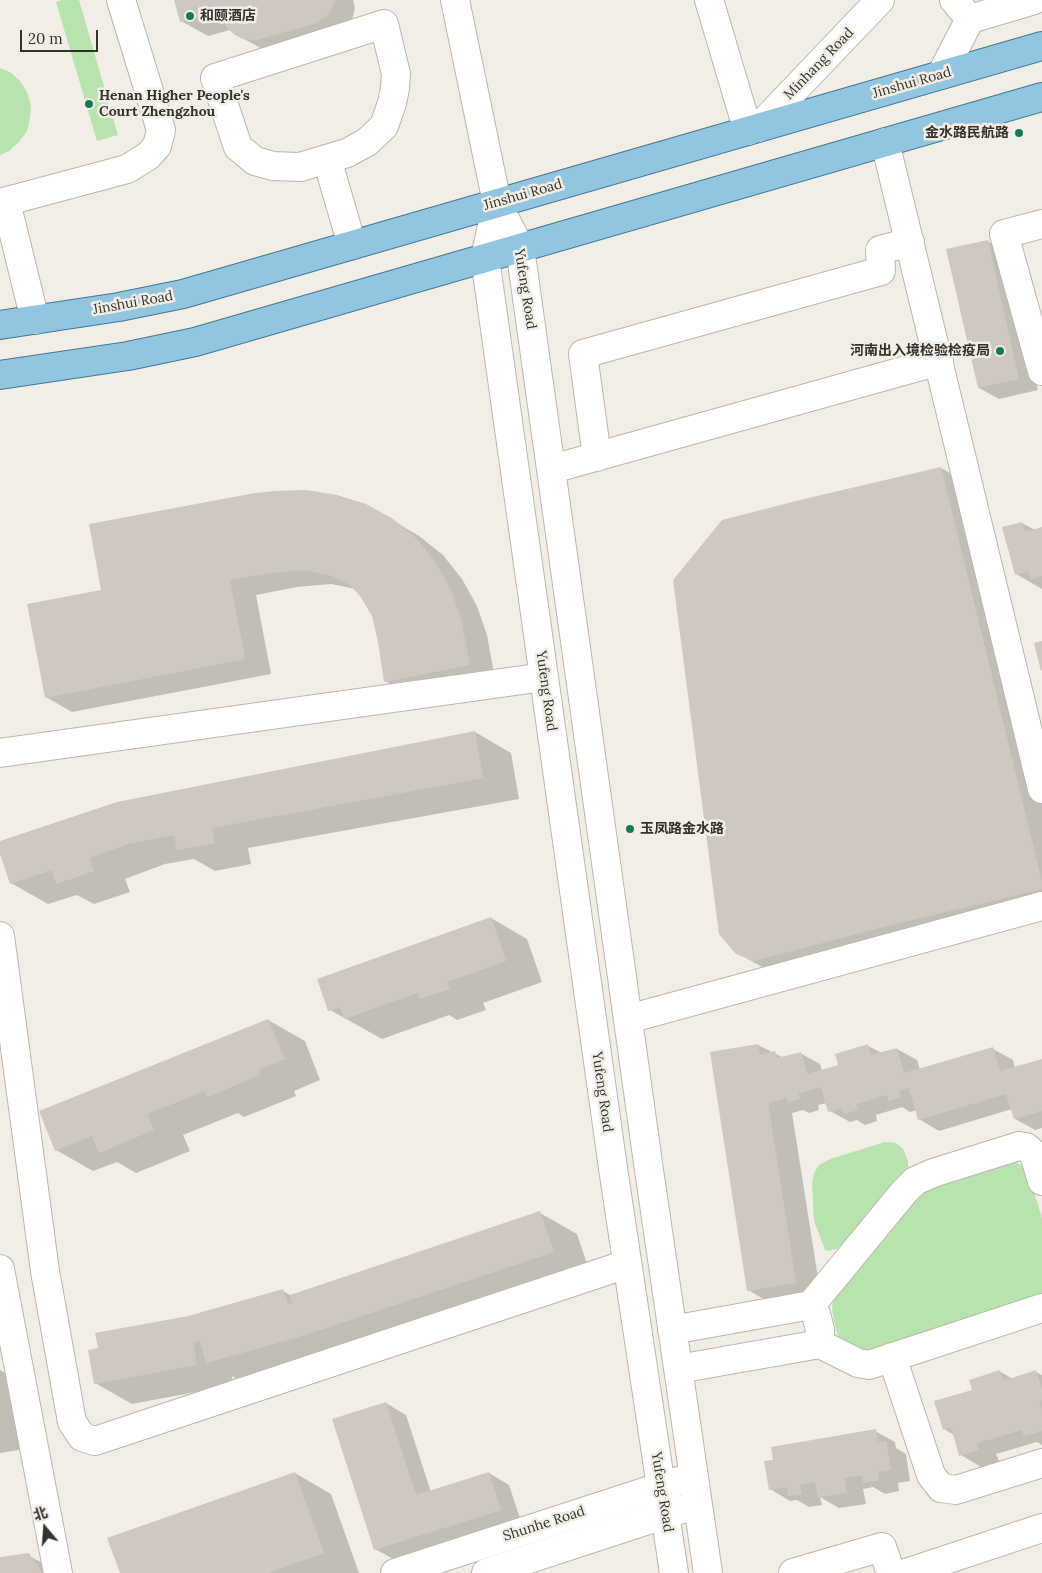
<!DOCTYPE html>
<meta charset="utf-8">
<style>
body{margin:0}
#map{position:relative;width:1042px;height:1573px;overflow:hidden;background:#f2eee6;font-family:Lora,"Noto Sans SC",serif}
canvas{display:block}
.north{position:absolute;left:20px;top:1503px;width:50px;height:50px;-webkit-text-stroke:4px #f2eee6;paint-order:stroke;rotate:342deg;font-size:14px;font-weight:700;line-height:20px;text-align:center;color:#33322f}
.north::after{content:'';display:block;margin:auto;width:18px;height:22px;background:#33322f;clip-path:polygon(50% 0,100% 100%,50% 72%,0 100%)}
.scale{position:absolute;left:20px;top:30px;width:78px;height:22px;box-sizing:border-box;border:2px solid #33322f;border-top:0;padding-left:6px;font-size:15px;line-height:18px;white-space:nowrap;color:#33322f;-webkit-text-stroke:4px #f2eee6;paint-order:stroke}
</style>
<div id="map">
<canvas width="1042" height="1573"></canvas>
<div class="north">北</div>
<div class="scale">20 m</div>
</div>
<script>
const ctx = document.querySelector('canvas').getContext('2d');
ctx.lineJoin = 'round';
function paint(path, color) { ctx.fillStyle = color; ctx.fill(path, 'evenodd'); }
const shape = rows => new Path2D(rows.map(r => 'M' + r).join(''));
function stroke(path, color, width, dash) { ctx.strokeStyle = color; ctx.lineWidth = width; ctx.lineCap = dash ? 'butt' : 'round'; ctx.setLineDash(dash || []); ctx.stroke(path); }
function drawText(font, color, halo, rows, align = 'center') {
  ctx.font = font + ' Lora,"Noto Sans SC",serif'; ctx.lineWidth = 5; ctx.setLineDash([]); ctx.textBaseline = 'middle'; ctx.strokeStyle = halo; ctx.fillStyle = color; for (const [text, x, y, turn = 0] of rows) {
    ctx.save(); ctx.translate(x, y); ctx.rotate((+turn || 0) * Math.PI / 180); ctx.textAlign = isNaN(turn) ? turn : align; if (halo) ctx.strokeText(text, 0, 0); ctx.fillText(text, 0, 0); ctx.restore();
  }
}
const green = shape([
 [62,0,79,0,118,135,97,141,56,2],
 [0,68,10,72,20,81,27,92,31,105,30,118,27,131,19,142,9,151,0,155],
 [885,1142,896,1143,903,1149,908,1161,908,1169,869,1211,848,1242,841,1247,829,1251,825,1250,814,1221,812,1183,814,1173,819,1165,830,1159],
 [1012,1162,1026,1166,1042,1218,1042,1298,858,1354,845,1347,838,1337,834,1321,832,1309,834,1291,921,1190]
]);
const shadow = shape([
 [175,0,353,0,355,8,353,17,347,26,264,50,235,34,230,30,208,36,181,21],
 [987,241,1007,252,1038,390,999,399,979,388],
 [941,468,978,489,1042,791,1042,918,764,968,737,953,804,500],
 [392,520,419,536,443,555,462,579,477,606,487,635,495,679,411,696,385,681,379,642,373,615,356,589,331,584,297,587,256,595,271,674,72,712,46,697,103,591],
 [1022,523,1035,530,1042,528,1042,589,1016,574],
 [475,732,511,753,519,799,248,848,251,864,215,871,194,859,165,864,125,879,130,892,94,904,77,895,48,904,11,883,0,850,0,843],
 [491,918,527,939,542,982,483,1003,486,1010,457,1020,449,1015,382,1039,330,1010,318,979],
 [268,1020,305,1041,320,1080,294,1091,296,1096,244,1117,238,1113,183,1135,190,1151,136,1173,117,1162,93,1171,56,1150],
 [758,1045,784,1058,800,1053,820,1064,822,1071,840,1066,868,1046,882,1053,897,1049,917,1060,920,1070,993,1049,1013,1060,1015,1068,1042,1060,1042,1128,1035,1130,1015,1119,1012,1109,939,1131,919,1119,916,1110,910,1112,902,1107,876,1115,877,1121,865,1125,857,1120,850,1122,830,1111,827,1103,818,1105,819,1110,809,1113,803,1110,792,1113,821,1297,774,1305,748,1290],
 [540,1213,577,1234,590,1273,244,1383,232,1376,233,1385,132,1404,95,1383,99,1349,189,1317,283,1291,292,1296],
 [0,1370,29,1387,38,1447,0,1453],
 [999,1371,1013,1379,1036,1372,1042,1375,1042,1445,1037,1442,996,1454,999,1461,981,1467,961,1455,954,1435,944,1429,974,1391],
 [386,1403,406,1415,431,1492,489,1473,509,1485,521,1521,395,1560,375,1549,334,1420],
 [875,1431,895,1442,896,1448,906,1454,910,1481,898,1483,899,1491,885,1494,873,1487,863,1489,866,1504,839,1508,820,1497,822,1505,809,1507,797,1500,790,1501,770,1489],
 [295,1473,331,1494,359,1573,121,1573],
 [28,1555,60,1573,0,1573,0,1558]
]);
const building = shape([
 [174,0,335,0,333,6,327,15,316,23,257,40,243,39,235,35,227,28,222,10,180,22],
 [988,240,1019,379,978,388,946,249],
 [941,467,1042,882,1042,889,879,928,754,961,736,954,719,934,673,580,722,520,804,499],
 [307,490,337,495,366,504,393,519,417,539,436,563,451,590,461,619,470,665,384,682,378,642,372,616,360,596,350,585,332,576,304,570,270,573,230,580,245,659,45,698,27,604,101,590,89,524,255,493,274,491],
 [1022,522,1025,532,1042,527,1042,576,1031,579,1028,571,1015,575,1002,527],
 [1042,641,1042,670,1041,671,1034,643],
 [475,731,483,778,212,828,215,843,177,850,174,835,128,844,89,858,94,871,56,884,52,870,10,884,0,854,0,841,117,802],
 [491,917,506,961,447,982,450,989,420,999,417,993,344,1019,340,1007,328,1011,317,979],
 [268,1019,285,1059,258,1070,260,1075,207,1097,205,1091,147,1114,154,1130,99,1153,92,1136,55,1151,39,1111],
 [758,1044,760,1055,775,1051,777,1058,801,1052,807,1074,838,1065,835,1054,868,1044,871,1055,897,1048,904,1073,993,1047,1000,1071,1042,1059,1042,1111,1014,1119,1006,1094,918,1120,909,1088,899,1091,901,1097,889,1101,887,1095,856,1104,858,1110,844,1114,842,1108,828,1112,821,1087,798,1094,800,1099,788,1103,787,1098,768,1103,796,1283,747,1291,710,1052],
 [540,1211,554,1252,302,1336,206,1363,200,1340,193,1342,197,1365,94,1384,88,1350,98,1348,95,1333,188,1316,283,1289,288,1304,293,1303,290,1295],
 [1000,1370,1003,1381,1036,1370,1042,1390,1042,1400,1039,1401,1042,1410,1042,1431,1024,1436,1022,1430,977,1443,979,1450,959,1456,951,1427,943,1430,934,1401,972,1390,969,1380],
 [386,1402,416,1495,489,1472,501,1510,374,1550,332,1419],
 [876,1429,878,1442,886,1441,891,1470,878,1472,879,1480,863,1483,862,1475,844,1478,847,1493,818,1497,815,1482,800,1485,802,1494,788,1496,787,1487,769,1490,764,1461,773,1460,771,1447],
 [295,1472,324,1553,268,1573,120,1573,107,1538],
 [29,1553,42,1573,0,1573,0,1557]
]);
const minor = shape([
 [455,0,497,203,520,248,649,1170,708,1573],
 [709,0,748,131],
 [954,0,970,19],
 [384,24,396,74,395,88,392,103,384,126,367,142,347,153,300,167,273,166,255,161,238,147,215,78,384,24],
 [941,75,970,19,1034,0],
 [758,128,880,0],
 [885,142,1042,789],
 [327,159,352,245],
 [6,202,35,320],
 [0,203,127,169,148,156,157,146,161,130,121,0],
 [497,203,485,258,614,1175,674,1573],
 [1042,224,1004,234,1042,371],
 [597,457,583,354,881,271,880,250,910,242],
 [552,469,939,361],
 [0,753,544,677],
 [0,936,45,1271,72,1422,82,1437,95,1441,627,1264],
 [628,1019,1042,906],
 [0,1269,58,1573],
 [811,1305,904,1192,915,1181,933,1173,1019,1146,1026,1147,1034,1154,1042,1181],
 [672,1330,811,1305,816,1314,820,1330,820,1344,678,1369],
 [820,1344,858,1363,869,1365,1042,1308],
 [892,1357,931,1475,941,1488,956,1490,1042,1463],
 [395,1573,678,1481],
 [486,1573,682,1509],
 [793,1573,882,1547,891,1573],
 [906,1573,1042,1528]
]);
const major = shape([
 [0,325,119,307,183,294,1042,46],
 [0,375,128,356,195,342,1042,97]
]);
const markers = [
 [190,16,5,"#167b54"],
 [89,104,5,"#167b54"],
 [1019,133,5,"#167b54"],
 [1000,351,5,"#167b54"],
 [630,829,5,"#167b54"]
];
const poiNames = [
 ["和颐酒店",200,16],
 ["Henan Higher People's",99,96],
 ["Court Zhengzhou",99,112],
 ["金水路民航路",1009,133,"right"],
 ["河南出入境检验检疫局",990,351,"right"],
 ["玉凤路金水路",640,829]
];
const streetNames = [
 ["Minhang Road",819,64,-46],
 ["Jinshui Road",912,83,-16],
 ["Jinshui Road",523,195,-16],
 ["Yufeng Road",525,289,81],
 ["Jinshui Road",133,303,-10],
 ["Yufeng Road",546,691,82],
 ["Yufeng Road",602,1092,82],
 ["Yufeng Road",662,1492,81],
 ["Shunhe Road",544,1524,-18]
];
paint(green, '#b8e3af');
paint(shadow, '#0003');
paint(building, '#cfc8c2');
stroke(minor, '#bbb7af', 30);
stroke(major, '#407895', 30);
stroke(minor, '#fff', 28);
stroke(major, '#91c5e0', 28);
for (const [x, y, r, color] of markers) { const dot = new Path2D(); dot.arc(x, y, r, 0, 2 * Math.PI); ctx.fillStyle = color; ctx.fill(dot); stroke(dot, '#f2eee6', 2); }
drawText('bold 14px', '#33322f', '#f2eee6', poiNames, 'left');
drawText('14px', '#33322f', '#f2eee6', streetNames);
</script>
